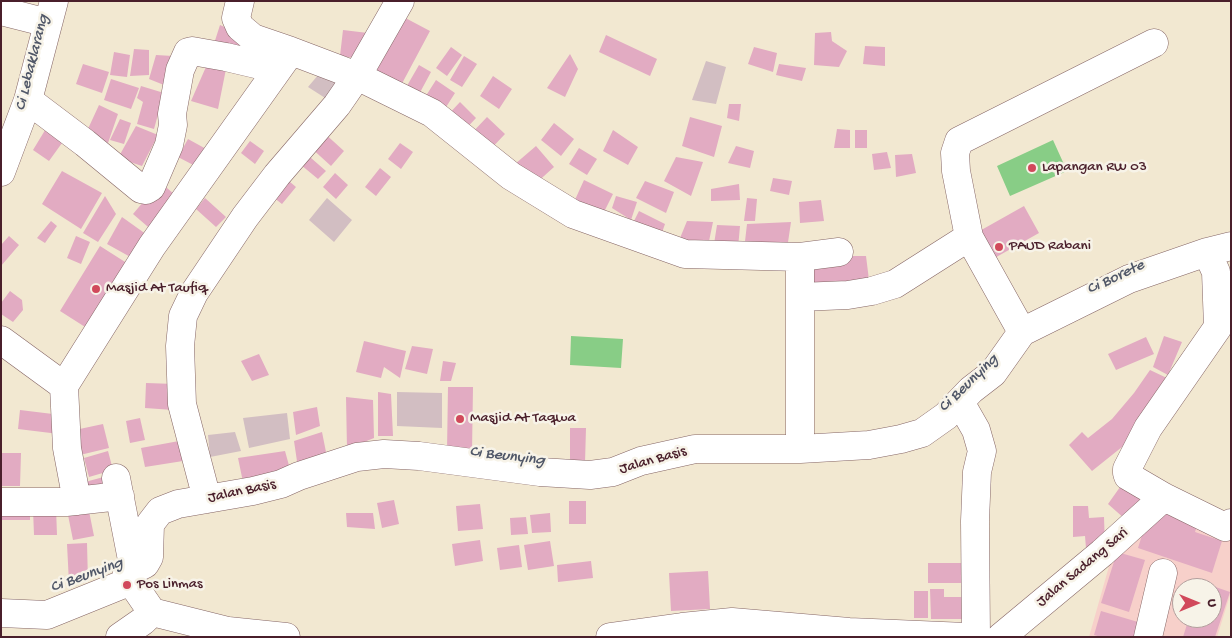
<!DOCTYPE html>
<style>
body{margin:0}
#map{position:relative;width:1232px;height:638px;overflow:hidden;background:#f2e8d1;font-family:"Gochi Hand",sans-serif}
canvas{display:block}
.frame{position:absolute;inset:0;border:2px solid #4a1f2b;pointer-events:none}
.north{position:absolute;left:1172px;top:578px;width:50px;height:50px;box-sizing:border-box;background:#f7f3e8;border:1px solid #b29e9c;border-radius:50%;rotate:90deg;font-size:14px;font-weight:700;line-height:20px;text-align:center;color:#4a1f2b}
.north::after{content:'';display:block;margin:auto;width:18px;height:22px;background:#d1495b;clip-path:polygon(50% 0,100% 100%,50% 72%,0 100%)}
</style>
<div id="map">
<canvas width="1232" height="638"></canvas>
<div class="frame"></div>
<div class="north">U</div>
</div>
<script>
const ctx = document.querySelector('canvas').getContext('2d');
ctx.lineJoin = 'round';
function paint(path, color) { ctx.fillStyle = color; ctx.fill(path, 'evenodd'); }
const shape = rows => new Path2D(rows.map(r => 'M' + r).join(''));
function stroke(path, color, width, dash) { ctx.strokeStyle = color; ctx.lineWidth = width; ctx.lineCap = dash ? 'butt' : 'round'; ctx.setLineDash(dash || []); ctx.stroke(path); }
function drawText(font, color, halo, rows, align = 'center') {
  ctx.font = font + ' "Gochi Hand",sans-serif'; ctx.lineWidth = 5; ctx.setLineDash([]); ctx.textBaseline = 'middle'; ctx.strokeStyle = halo; ctx.fillStyle = color; for (const [text, x, y, turn = 0] of rows) {
    ctx.save(); ctx.translate(x, y); ctx.rotate((+turn || 0) * Math.PI / 180); ctx.textAlign = isNaN(turn) ? turn : align; if (halo) ctx.strokeText(text, 0, 0); ctx.fillText(text, 0, 0); ctx.restore();
  }
}
const built = shape([
 [1160,498,1231,525,1231,592,1217,637,1089,637,1115,545],
 [1182,588,1212,588,1212,618,1182,618]
]);
const industrial = shape([
 [706,61,726,67,716,104,692,100],
 [324,68,347,80,333,103,308,87],
 [327,198,352,220,334,242,309,220],
 [397,392,442,393,442,428,397,426],
 [287,413,290,439,249,448,243,418],
 [235,432,241,451,210,457,208,435]
]);
const green = shape([
 [1053,140,1067,171,1010,196,997,166],
 [571,336,623,339,621,368,570,365]
]);
const building = shape([
 [396,13,430,31,398,91,364,72],
 [220,25,252,39,244,57,212,50],
 [343,30,368,33,356,58,340,56],
 [831,32,832,41,847,51,839,67,814,65,815,33],
 [606,35,657,59,650,76,599,52],
 [865,46,885,47,885,66,863,64],
 [451,47,462,55,447,76,436,68],
 [754,47,777,53,773,72,748,64],
 [134,49,149,50,149,75,130,76],
 [114,52,130,55,127,77,110,75],
 [570,54,578,69,565,97,547,88],
 [156,55,173,56,164,85,149,79],
 [464,56,477,64,462,87,450,80],
 [209,60,227,64,218,109,191,101],
 [83,64,109,72,102,93,76,84],
 [779,64,806,68,802,81,776,75],
 [419,65,431,72,417,98,404,91],
 [493,76,512,89,499,109,480,96],
 [111,79,139,88,131,109,104,100],
 [436,80,455,93,441,115,422,102],
 [141,86,164,93,154,129,137,124,143,102,137,98],
 [460,102,476,118,462,133,446,117],
 [729,104,741,104,739,121,727,118],
 [99,105,118,114,108,143,87,131],
 [487,117,505,134,487,153,469,136],
 [690,117,722,126,714,157,682,146],
 [120,119,131,123,124,144,110,140],
 [50,122,79,151,62,143,49,161,33,150],
 [554,123,574,139,561,156,541,140],
 [136,126,158,135,142,166,118,158],
 [837,129,850,130,850,148,834,148],
 [613,130,638,147,628,165,603,151],
 [855,130,867,130,867,148,855,148],
 [322,131,344,151,331,166,309,146],
 [188,139,208,150,199,168,178,157],
 [250,141,264,151,255,164,241,153],
 [400,143,413,152,401,169,388,159],
 [536,146,554,167,534,185,515,164],
 [736,146,754,151,750,168,728,163],
 [579,148,597,159,587,175,569,164],
 [303,151,326,171,318,179,295,160],
 [887,152,891,168,874,170,872,154],
 [912,154,916,173,896,177,895,155],
 [676,157,703,162,691,196,664,181],
 [380,168,391,177,376,196,365,187],
 [62,171,102,193,81,229,42,204],
 [335,173,348,185,336,199,323,187],
 [283,176,296,187,282,204,269,194],
 [773,178,792,181,789,195,770,191],
 [584,180,613,194,603,214,574,202],
 [645,181,674,192,666,213,636,198],
 [160,182,181,200,154,232,133,214],
 [739,184,740,200,711,201,711,189],
 [105,196,116,214,98,242,83,233],
 [616,196,637,202,631,220,612,208],
 [205,198,226,217,216,227,196,209],
 [747,198,757,199,755,221,744,221],
 [821,200,824,221,800,223,799,202],
 [1024,206,1039,233,991,260,976,233],
 [639,211,665,224,659,241,630,229],
 [122,217,150,237,134,259,107,244],
 [51,221,57,226,45,243,37,238],
 [687,221,713,222,708,246,678,243],
 [791,222,787,249,744,250,747,224],
 [717,225,740,226,738,248,714,244],
 [9,236,19,245,1,266,1,245],
 [76,236,90,242,81,264,67,258],
 [100,246,133,267,93,332,60,311],
 [850,256,866,256,870,288,812,292,809,263],
 [10,291,22,300,23,310,13,322,1,314,1,303],
 [1164,336,1182,342,1168,375,1153,367],
 [1146,337,1154,354,1116,370,1108,354],
 [364,341,406,351,400,378,384,367,381,378,356,372],
 [412,346,433,349,427,374,405,369],
 [259,354,269,375,252,381,241,361],
 [443,361,456,363,451,381,440,381],
 [1150,370,1169,379,1132,439,1092,471,1069,445,1082,432,1088,438,1112,419,1134,393],
 [146,383,175,384,173,410,145,408],
 [448,387,473,387,472,452,447,451],
 [378,392,391,394,393,436,378,436],
 [346,397,373,400,374,438,347,449],
 [317,407,320,426,296,435,293,412],
 [20,410,61,415,59,434,18,429],
 [140,418,145,440,130,443,126,421],
 [103,424,109,448,80,455,75,430],
 [570,428,586,428,585,463,570,464],
 [322,432,327,457,298,468,294,441],
 [179,441,183,461,145,467,141,448],
 [108,451,113,470,89,477,84,458],
 [285,451,290,469,243,482,238,458],
 [1,453,21,453,20,486,1,486],
 [111,475,115,488,89,496,85,482],
 [1125,480,1147,494,1125,519,1108,504],
 [394,500,399,524,382,528,377,503],
 [569,501,586,501,586,524,569,524],
 [2,503,30,503,30,520,2,520],
 [480,504,483,529,458,531,456,506],
 [88,506,94,536,73,540,67,510],
 [1073,506,1088,506,1089,518,1104,517,1105,547,1086,548,1085,536,1073,537],
 [1162,507,1199,519,1195,532,1222,541,1212,573,1138,548,1148,516],
 [56,508,57,535,34,535,33,509],
 [346,513,373,513,375,529,347,527],
 [550,513,551,532,532,533,530,515],
 [526,517,528,534,511,535,510,518],
 [480,540,483,561,455,566,452,544],
 [550,541,554,566,528,570,524,545],
 [87,543,88,582,69,583,67,544],
 [519,545,522,567,500,570,497,548],
 [1117,552,1145,560,1129,612,1101,603],
 [591,561,593,578,558,582,557,565],
 [928,563,969,563,969,583,928,583],
 [708,571,710,609,671,611,669,573],
 [1201,582,1230,592,1215,637,1183,637,1189,618,1212,618,1212,588,1199,588],
 [930,589,944,589,944,597,970,597,971,619,931,619],
 [914,591,928,591,928,618,914,618],
 [1101,611,1138,622,1134,637,1101,637,1094,635]
]);
const minor = shape([
 [240,1,236,18,240,27,253,38,291,51],
 [1,11,48,23],
 [28,100,85,143,141,189,146,190,151,187,169,145,173,125,172,114,180,70,188,52,192,51,226,57,277,69],
 [1,172,28,100,54,1],
 [1207,252,1216,272,1218,327,1148,428,1127,469,1127,473,1128,476,1164,497,1225,527,1231,523],
 [800,257,800,449],
 [800,297,848,295,872,291,895,284,969,237],
 [1022,332,969,237,956,171,955,153,959,141,1154,43],
 [1,340,64,386],
 [960,402,976,430,982,451,977,472,975,521,976,637],
 [116,478,134,570],
 [207,499,182,404,180,346,183,316,194,293,245,217,277,175,337,105,357,76,400,1],
 [77,501,67,448,64,386,152,246,291,51,357,76,432,113,511,176,573,214,685,254,800,257,839,252],
 [1,502,66,502,120,496],
 [127,573,145,564,149,557,150,524,160,511,178,504,253,491,281,484,299,476,357,457,384,454,419,456,540,472,590,475,613,472,641,461,695,449,800,449,869,445,901,439,922,433,946,416,971,390,993,373,1022,332,1129,279,1207,252,1231,246],
 [130,580,152,612,228,631,286,637],
 [1,613,47,615,131,581],
 [120,637,143,621,152,612],
 [610,637,682,627,732,622,849,632,966,637],
 [1001,637,1102,553,1164,497],
 [1148,637,1163,573]
]);
const markers = [
 [1032,168,5,"#d1495b"],
 [999,247,5,"#d1495b"],
 [96,289,5,"#d1495b"],
 [460,419,5,"#d1495b"],
 [127,585,5,"#d1495b"]
];
const poiNames = [
 ["Lapangan RW 03",1042,168],
 ["PAUD Rabani",1009,247],
 ["Masjid At Taufiq",106,289],
 ["Masjid At Taqwa",470,419],
 ["Pos Linmas",137,585]
];
const streetNames = [
 ["Jalan Basis",653,461,-16],
 ["Jalan Basis",242,492,-12],
 ["Jalan Sadang Sari",1083,568,-40]
];
const waterNames = [
 ["Ci Lebaklarang",33,63,-76],
 ["Ci Borete",1116,278,-25],
 ["Ci Beunying",969,384,-44],
 ["Ci Beunying",507,457,7],
 ["Ci Beunying",87,576,-20]
];
paint(built, '#f7d0ca');
paint(industrial, '#d2bec2');
paint(green, '#88cd86');
paint(building, '#e2abc2');
stroke(minor, '#856565', 29);
stroke(minor, '#fff', 28);
for (const [x, y, r, color] of markers) { const dot = new Path2D(); dot.arc(x, y, r, 0, 2 * Math.PI); ctx.fillStyle = color; ctx.fill(dot); stroke(dot, '#f7f3e8', 2); }
drawText('15px', '#4a1f2b', '#f7f3e8', poiNames, 'left');
drawText('15px', '#4a1f2b', '#f7f3e8', streetNames);
drawText('italic 16px', '#505768', '#f7f3e8', waterNames);
</script>
